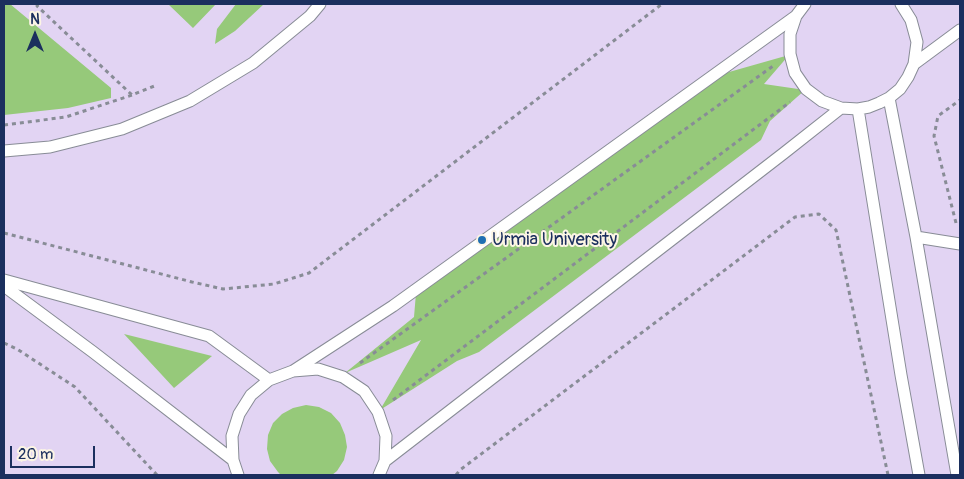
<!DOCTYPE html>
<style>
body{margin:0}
#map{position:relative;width:964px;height:479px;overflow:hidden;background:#f4e9cf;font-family:Pangolin,sans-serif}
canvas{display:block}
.frame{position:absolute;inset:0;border:5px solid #1b2f5e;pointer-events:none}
.north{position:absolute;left:10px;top:10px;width:50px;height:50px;-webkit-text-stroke:4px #fcf5e5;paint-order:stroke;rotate:0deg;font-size:14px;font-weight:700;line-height:20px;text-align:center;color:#1b2f5e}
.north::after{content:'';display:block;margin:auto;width:18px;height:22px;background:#1b2f5e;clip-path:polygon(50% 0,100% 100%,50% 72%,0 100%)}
.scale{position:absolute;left:10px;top:446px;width:85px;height:22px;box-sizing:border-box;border:2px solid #1b2f5e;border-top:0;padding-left:6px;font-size:15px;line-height:18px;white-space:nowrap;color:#1b2f5e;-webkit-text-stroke:4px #fcf5e5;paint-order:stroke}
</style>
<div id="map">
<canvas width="964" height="479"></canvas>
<div class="frame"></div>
<div class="north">N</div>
<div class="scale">20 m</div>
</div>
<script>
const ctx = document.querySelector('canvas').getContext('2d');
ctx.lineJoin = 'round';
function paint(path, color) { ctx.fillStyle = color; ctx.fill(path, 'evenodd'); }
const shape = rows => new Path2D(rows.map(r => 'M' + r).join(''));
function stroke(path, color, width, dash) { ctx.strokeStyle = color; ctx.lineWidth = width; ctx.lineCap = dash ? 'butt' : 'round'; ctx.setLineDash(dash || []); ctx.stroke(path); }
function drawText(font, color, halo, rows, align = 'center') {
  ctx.font = font + ' Pangolin,sans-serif'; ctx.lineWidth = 4; ctx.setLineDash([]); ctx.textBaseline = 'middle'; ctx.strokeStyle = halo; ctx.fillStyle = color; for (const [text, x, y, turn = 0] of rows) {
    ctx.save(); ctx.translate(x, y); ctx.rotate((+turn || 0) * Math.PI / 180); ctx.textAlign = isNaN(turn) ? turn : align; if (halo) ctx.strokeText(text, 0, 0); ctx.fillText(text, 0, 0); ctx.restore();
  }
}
const built = shape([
 [4,4,960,4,960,475,4,475]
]);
const green = shape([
 [4,4,10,4,111,88,111,98,68,108,4,115],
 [168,4,216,4,193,28],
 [236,4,264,4,235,31,215,44,217,29],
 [789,55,764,84,805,90,770,121,761,140,479,352,457,361,380,410,421,340,345,373,414,317,416,293,715,76],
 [124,334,212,356,174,388],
 [306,405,319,407,331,413,340,423,345,435,347,447,344,460,337,471,332,475,281,475,278,472,270,461,267,449,268,435,273,423,282,414,293,408]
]);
const path = shape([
 [38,4,37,6,132,95,157,85],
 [4,125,66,117,132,95],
 [956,223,934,136,938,116,960,100],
 [4,233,192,282,223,289,274,284,309,273,662,4],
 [4,343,17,349,75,387,157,475],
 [360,363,773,66],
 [393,400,790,102],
 [456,475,460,470,795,217,819,214,836,230,888,475]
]);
const service = shape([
 [805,4,796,16,790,34,790,54,795,73,806,89,822,101,841,108,858,109,869,107,879,103,889,98,900,89,908,77,914,64,917,42,911,20,901,4],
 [914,64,960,30],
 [889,98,916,237,957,475],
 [858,109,901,375,919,475],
 [4,151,50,147,122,129,190,101,253,63,310,16,320,4],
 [916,237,960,244],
 [4,280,209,336,269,380],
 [4,286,93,352,233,460],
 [293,371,393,306,796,16],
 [385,461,784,153,841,108],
 [238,475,233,460,232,436,239,414,251,395,269,380,293,371,318,369,343,377,364,391,378,412,386,436,385,461,379,475]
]);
const markers = [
 [482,240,5,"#1f6fb2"]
];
const poiNames = [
 ["Urmia University",492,240]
];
paint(built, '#e2d4f3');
paint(green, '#96c97a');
stroke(service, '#888c96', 13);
stroke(path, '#888c96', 3, [4, 4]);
stroke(service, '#fff', 11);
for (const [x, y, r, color] of markers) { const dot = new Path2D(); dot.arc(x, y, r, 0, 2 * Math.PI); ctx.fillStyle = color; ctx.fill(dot); stroke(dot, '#fcf5e5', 2); }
drawText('18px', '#1b2f5e', '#fcf5e5', poiNames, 'left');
</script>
